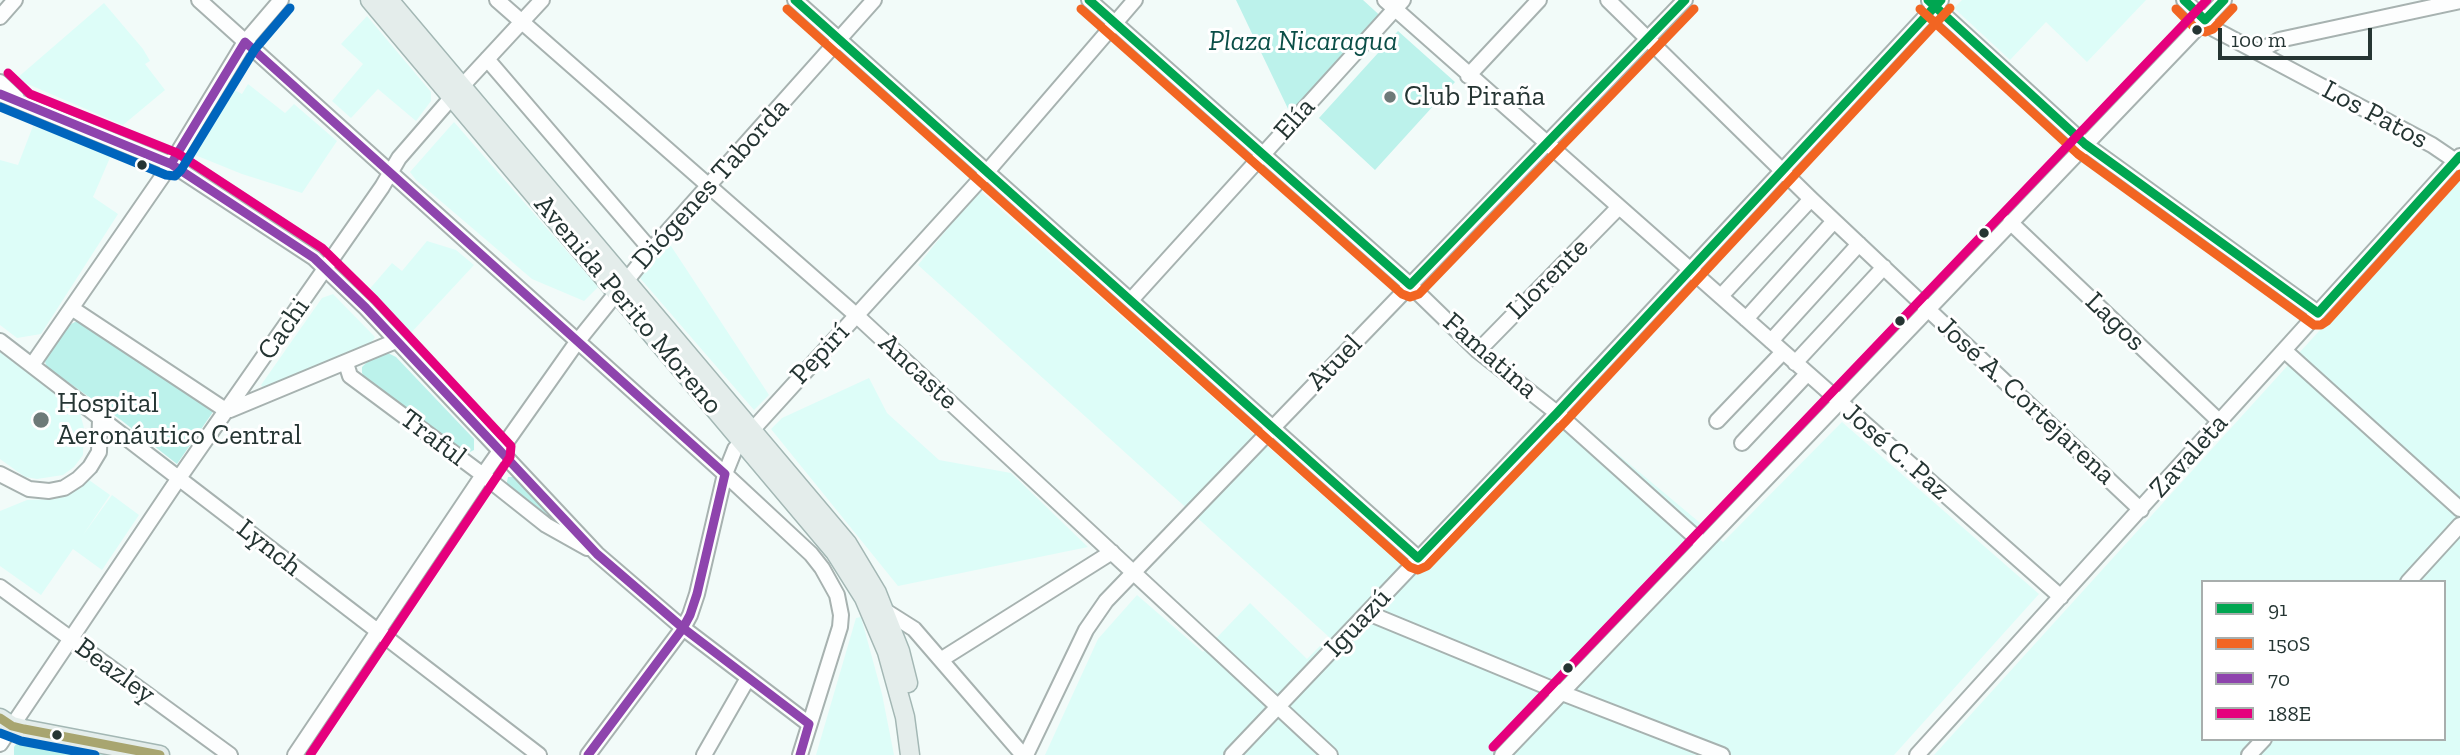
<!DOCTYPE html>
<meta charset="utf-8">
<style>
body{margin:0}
#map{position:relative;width:2460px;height:755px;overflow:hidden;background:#f2fbf9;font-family:"Zilla Slab",serif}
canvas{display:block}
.legend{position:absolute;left:2201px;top:580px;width:245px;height:161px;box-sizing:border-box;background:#fff;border:2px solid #a8aead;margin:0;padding:9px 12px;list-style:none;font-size:21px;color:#253533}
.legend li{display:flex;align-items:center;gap:14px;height:35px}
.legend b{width:35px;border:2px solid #a8aead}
.scale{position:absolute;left:2218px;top:28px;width:154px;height:32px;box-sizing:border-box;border:4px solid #253533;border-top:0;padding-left:9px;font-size:21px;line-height:24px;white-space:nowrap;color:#253533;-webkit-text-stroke:5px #fff;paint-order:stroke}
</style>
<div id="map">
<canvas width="2460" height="755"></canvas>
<ul class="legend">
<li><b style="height:9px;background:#00a651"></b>91</li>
<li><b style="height:9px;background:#f26522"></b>150S</li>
<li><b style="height:9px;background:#8e44ad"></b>70</li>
<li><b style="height:9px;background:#e5007d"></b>188E</li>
</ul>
<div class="scale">100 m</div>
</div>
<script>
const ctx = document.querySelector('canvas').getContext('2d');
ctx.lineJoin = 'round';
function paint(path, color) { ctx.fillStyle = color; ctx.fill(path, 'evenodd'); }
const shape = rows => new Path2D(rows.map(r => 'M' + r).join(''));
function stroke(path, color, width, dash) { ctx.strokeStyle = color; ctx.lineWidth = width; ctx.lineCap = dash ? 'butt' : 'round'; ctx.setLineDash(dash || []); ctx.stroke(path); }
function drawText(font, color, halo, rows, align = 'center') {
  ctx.font = font + ' "Zilla Slab",serif'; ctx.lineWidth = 6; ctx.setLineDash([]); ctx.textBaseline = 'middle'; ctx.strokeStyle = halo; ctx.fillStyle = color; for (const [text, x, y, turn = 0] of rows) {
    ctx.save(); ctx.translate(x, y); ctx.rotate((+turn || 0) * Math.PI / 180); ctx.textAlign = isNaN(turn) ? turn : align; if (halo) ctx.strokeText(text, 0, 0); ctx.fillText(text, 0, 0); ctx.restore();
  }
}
const built = shape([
 [1962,0,2146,0,2087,62,2046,22,2010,60,1954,8],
 [104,3,143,49,150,61,145,64,165,90,123,125,16,79],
 [367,16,431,92,431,101,416,121,378,89,351,118,332,101,363,64,341,44],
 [248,84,285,113,294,104,337,141,302,193,242,174,190,153,231,88,242,94],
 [454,122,598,287,584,301,532,279,416,180,410,172],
 [33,126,112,153,93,197,118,214,41,334,17,338,0,325,0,160,18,165],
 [2458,178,2460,180,2460,755,1934,755],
 [2203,582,2444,582,2444,739,2203,739],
 [979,190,1402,566,1560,406,1723,542,1842,422,2039,594,1894,755,1045,755,1098,639,1137,595,1203,652,1250,603,1307,659,1329,637,918,265],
 [427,241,456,250,474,265,409,335,367,292,392,263,402,271],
 [669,243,769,395,754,410,640,278],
 [333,294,375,337,369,346,263,388,261,385,322,298],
 [0,352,80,413,84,428,83,455,74,467,63,475,37,479,25,477,0,459],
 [869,378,887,413,939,460,1011,473,1088,547,898,586,771,429,782,418],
 [89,480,110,495,83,535,112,495,139,515,102,570,73,549,41,595,0,566,0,511,27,500,55,499,72,493],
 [861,617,882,694,894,755,816,755,856,618]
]);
const green = shape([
 [1236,0,1363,0,1386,21,1291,115],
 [1398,31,1455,82,1375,170,1319,118],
 [75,322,80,322,215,409,177,464,121,420,47,367,45,362,46,358,69,325],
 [388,353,396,357,474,439,474,450,466,454,365,378,362,373,362,367,367,362],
 [508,477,514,477,551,513,551,517,547,518,506,486],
 [21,737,139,755,14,755,14,747]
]);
const minor = shape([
 [199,0,725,474,811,554,822,568,837,595,841,615,840,627,800,755],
 [497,0,856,315,1330,755],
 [795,0,1418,558],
 [1089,0,1410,285,1478,351,1557,413,1703,544],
 [1385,0,2061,597],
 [1608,0,1811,199,2141,510],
 [2184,0,2214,29,2432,145,2460,164],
 [1929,1,2085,144,2318,313],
 [0,17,15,0],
 [2258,52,2279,40,2460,1],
 [487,59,651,250],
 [1468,76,1539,0],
 [0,82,17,98],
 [0,94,171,164,314,258,366,308,597,554,683,628,809,724],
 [2010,222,2220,422],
 [1721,296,1811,199],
 [1131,300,1403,0],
 [73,309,227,411],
 [1746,319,1834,221],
 [0,341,539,755],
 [1771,341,1859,244],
 [1478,351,1618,208],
 [2285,351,2460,509],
 [346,363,350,376,483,475,546,525,587,548],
 [1795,363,1884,267],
 [32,365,171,164,245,42,281,0],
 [230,410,396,341],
 [1717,421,1783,352],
 [1742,443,1807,374],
 [0,474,29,489,49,491,64,488,78,479,90,467,99,452,100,419],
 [2408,582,2460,525],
 [0,587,230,755],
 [884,610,914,629,1023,755],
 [1368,613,1562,693,1722,755],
 [942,659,1112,552],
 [0,744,179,478,382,187,399,158,452,97,542,0],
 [295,755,483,475,577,342,651,250,874,0],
 [588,755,683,628,690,615,697,594,725,474,735,449,986,173,1135,0],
 [704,755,748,678],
 [1026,755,1086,630,1106,601,1685,0],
 [1232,755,1557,413,1941,0],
 [1502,755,2224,0],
 [1917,755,2460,156],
 [2249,755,2264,739]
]);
const major = shape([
 [370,0,835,552,864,598,887,652,905,717,910,755],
 [389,0,847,543,877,593,900,651,908,683],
 [0,718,12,726,24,729,160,755]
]);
const bus1 = shape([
 [795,0,1418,558,1557,413,1941,0],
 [1089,0,1410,285,1685,0],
 [1928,0,2085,144,2318,313,2460,156],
 [2184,0,2205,20,2224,0]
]);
const bus2 = shape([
 [787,9,1410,567,1418,570,1427,566,1566,421,1950,8],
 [1081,9,1402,294,1410,297,1419,294,1694,9],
 [1920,9,2078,154,2314,325,2321,325,2327,321,2460,174],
 [2176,9,2197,30,2205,32,2213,29,2233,8]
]);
const bus3 = shape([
 [0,94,171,164,314,258,366,308,597,554,683,628,809,724,800,755],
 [171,164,245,42,725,474,697,594,690,615,683,628,588,755]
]);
const bus4 = shape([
 [8,73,30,94,177,153,322,248,375,300,511,446,510,457,310,755],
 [1493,747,2207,0]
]);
const bus5 = shape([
 [0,107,166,175,175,176,181,170,255,49,290,8],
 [0,733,21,741,95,755]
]);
const bus6 = shape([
 [0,718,12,726,24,729,160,755]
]);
const markers = [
 [2197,30,6,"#253533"],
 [1390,97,7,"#6d7a78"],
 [142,165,6,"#253533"],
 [1984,233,6,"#253533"],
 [1900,321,6,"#253533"],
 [41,420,9,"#6d7a78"],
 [1568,668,6,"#253533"],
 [57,735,6,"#253533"]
];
const parkNames = [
 ["Plaza Nicaragua",1303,42]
];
const poiNames = [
 ["Club Piraña",1404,97],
 ["Hospital",57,404],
 ["Aeronáutico Central",57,436]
];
const streetNames = [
 ["Los Patos",2375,115,28],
 ["Elía",1295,119,-48],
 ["Diógenes Taborda",711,184,-48],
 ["Llorente",1548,279,-45],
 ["Avenida Perito Moreno",628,305,50],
 ["Lagos",2115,322,44],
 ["Cachi",284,329,-55],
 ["Pepirí",820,354,-47],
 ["Famatina",1490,356,41],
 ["Atuel",1335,363,-46],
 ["Ancaste",918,372,43],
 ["José A. Cortejarena",2026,401,43],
 ["Traful",433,438,37],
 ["José C. Paz",1896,452,41],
 ["Zavaleta",2189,456,-48],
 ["Lynch",269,548,38],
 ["Iguazú",1358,623,-47],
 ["Beazley",115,671,36]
];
paint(built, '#ddfdf8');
paint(green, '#bcf2eb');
stroke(minor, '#a7b2b0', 18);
stroke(major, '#a3b7b4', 21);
stroke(minor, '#fdfefe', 14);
stroke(major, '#e4edeb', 18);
stroke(bus1, '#00a651', 9);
stroke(bus2, '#f26522', 9);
stroke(bus3, '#8e44ad', 9);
stroke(bus4, '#e5007d', 9);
stroke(bus5, '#0065bd', 9);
stroke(bus6, '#a8a570', 9);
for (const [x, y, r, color] of markers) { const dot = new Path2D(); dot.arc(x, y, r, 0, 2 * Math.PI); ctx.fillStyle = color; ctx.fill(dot); stroke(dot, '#fff', 2.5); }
drawText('italic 28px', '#0a4e47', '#fff', parkNames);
drawText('28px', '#253533', '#fff', poiNames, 'left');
drawText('28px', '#253533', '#fff', streetNames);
</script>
